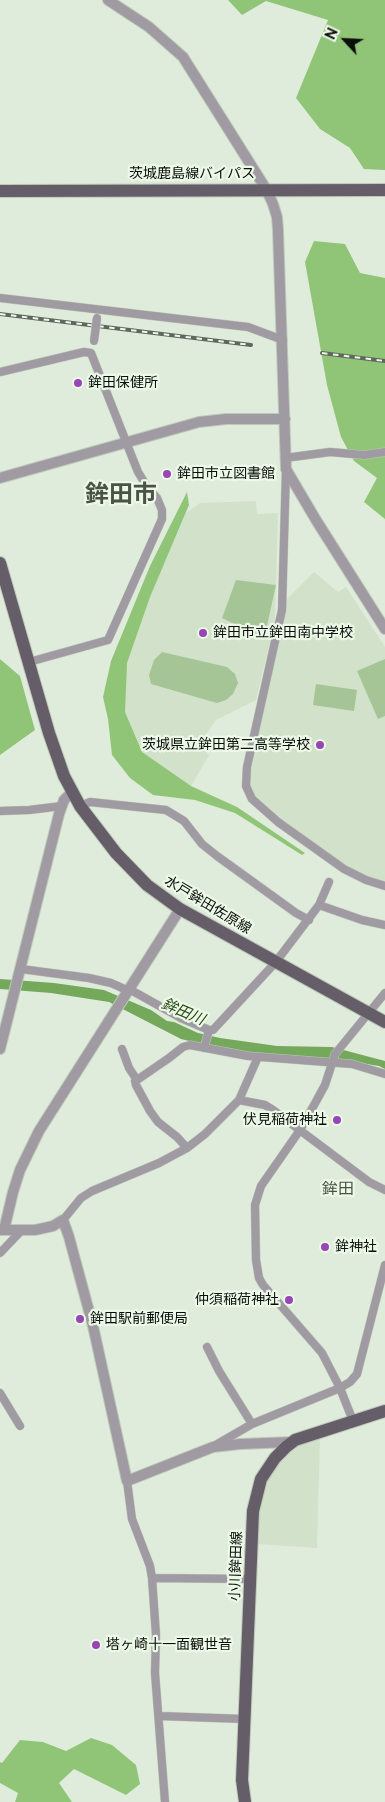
<!DOCTYPE html>
<meta charset="utf-8">
<style>
body{margin:0}
#map{position:relative;width:385px;height:1802px;overflow:hidden;background:#e0ecdb;font-family:Raleway,sans-serif}
canvas{display:block}
.north{position:absolute;left:320px;top:15px;width:50px;height:50px;-webkit-text-stroke:4px #edf9e8;paint-order:stroke;rotate:295deg;font-size:14px;font-weight:700;line-height:20px;text-align:center;color:#0b0f0a}
.north::after{content:'';display:block;margin:auto;width:18px;height:22px;background:#0b0f0a;clip-path:polygon(50% 0,100% 100%,50% 72%,0 100%)}
</style>
<div id="map">
<canvas width="385" height="1802"></canvas>
<div class="north">N</div>
</div>
<script>
const ctx = document.querySelector('canvas').getContext('2d');
ctx.lineJoin = 'round';
function paint(path, color) { ctx.fillStyle = color; ctx.fill(path, 'evenodd'); }
const shape = rows => new Path2D(rows.map(r => 'M' + r).join(''));
function stroke(path, color, width, dash) { ctx.strokeStyle = color; ctx.lineWidth = width; ctx.lineCap = dash ? 'butt' : 'round'; ctx.setLineDash(dash || []); ctx.stroke(path); }
function drawText(font, color, halo, rows, align = 'center') {
  ctx.font = font + ' Raleway,"Noto Sans JP",sans-serif'; ctx.lineWidth = 4.5; ctx.setLineDash([]); ctx.textBaseline = 'middle'; ctx.strokeStyle = halo; ctx.fillStyle = color; for (const [text, x, y, turn = 0] of rows) {
    ctx.save(); ctx.translate(x, y); ctx.rotate((+turn || 0) * Math.PI / 180); ctx.textAlign = isNaN(turn) ? turn : align; if (halo) ctx.strokeText(text, 0, 0); ctx.fillText(text, 0, 0); ctx.restore();
  }
}
const built = shape([
 [256,501,257,514,278,513,275,621,256,700,216,720,205,736,204,750,209,755,191,786,150,760,133,742,125,720,123,693,129,644,186,513,200,503],
 [314,572,338,592,346,587,385,647,385,881,377,881,351,869,277,817,259,801,250,788,250,779,262,712,283,624,286,600],
 [320,1437,317,1548,257,1544,257,1526,262,1489,278,1461,300,1444]
]);
const green = shape([
 [236,580,276,585,264,639,222,618],
 [162,652,227,667,235,674,238,683,233,694,226,700,217,703,151,684,149,675,154,660],
 [385,659,385,716,378,719,357,671],
 [316,684,357,690,354,711,313,705]
]);
const forest = shape([
 [228,0,385,0,385,170,364,169,350,148,320,129,296,98,328,20,266,1,242,15],
 [314,241,345,244,360,273,385,278,385,519,364,502,377,478,354,461,341,437,327,385,305,262],
 [187,492,189,505,150,597,127,663,125,712,142,752,191,786,237,807,305,853,302,855,235,813,195,800,153,795,130,778,112,755,108,719,103,697,111,661,150,566],
 [0,659,20,676,35,730,0,755],
 [91,1738,112,1745,136,1765,140,1784,126,1795,74,1769,59,1783,72,1802,15,1802,18,1793,0,1783,0,1762,2,1763,20,1740,43,1742,66,1751]
]);
const water = shape([
 [0,979,54,983,104,990,151,1010,167,1021,174,1022,198,1033,220,1038,277,1046,332,1047,385,1061,385,1069,379,1066,360,1063,234,1052,181,1039,109,1002,51,993,0,989]
]);
const minor = shape([
 [0,298,248,327,283,340],
 [0,372,84,352,91,353,138,472,146,485,157,498,162,510,162,519,108,640,29,662],
 [285,458,330,452,364,455,385,452],
 [286,469,282,610,247,767,246,786,252,799,278,822,344,869,366,880,385,886],
 [80,806,90,802,166,810,184,821,202,844,217,856,296,913,309,920],
 [0,811,29,810,62,806],
 [319,905,329,882],
 [21,969,89,978,111,983,129,991],
 [129,989,181,1018,209,1030,213,1030,275,963,319,905,362,920,385,925],
 [204,1048,209,1030],
 [122,1049,129,1068,137,1080,135,1081,136,1085,150,1111,158,1122,177,1137,187,1148],
 [137,1080,169,1058,183,1047,190,1045,248,1056,352,1064,385,1074],
 [239,1100,265,1105,273,1110,369,1182,385,1190],
 [63,1220,81,1198,92,1191,159,1163,187,1148,205,1134,239,1100,258,1057],
 [0,1253,22,1230],
 [207,1347,219,1371,252,1424],
 [0,1393,20,1426],
 [353,1421,340,1388,322,1353,263,1285,259,1278,256,1260,255,1205,261,1186,300,1130,313,1107,325,1085,335,1054,385,993],
 [214,1446,252,1424,340,1388,350,1382,357,1374,385,1265],
 [127,1481,132,1519,150,1566,152,1578,156,1635,155,1673,165,1802],
 [152,1578,250,1579],
 [159,1716,245,1719]
]);
const tertiary = shape([
 [108,0,149,27,183,57,266,189,273,204,277,217,278,230,286,469,316,520,385,629],
 [0,478,199,422,226,419,285,419],
 [0,1049,59,814,64,800,72,792],
 [0,1230,35,1230,53,1226,63,1220,69,1237,93,1326,127,1481,213,1447,240,1444,292,1442],
 [4,1230,13,1192,20,1170,39,1131,180,909]
]);
const primary = shape([
 [0,191,385,190],
 [0,563,49,733,64,776,80,806,116,853,147,885,180,909,385,1022],
 [245,1802,242,1780,253,1511,261,1479,275,1458,286,1447,295,1440,385,1411]
]);
const rail = shape([
 [0,314,251,345],
 [322,353,385,361]
]);
const minorBridge = shape([
 [94,341,97,318]
]);
const markers = [
 [78,383,5,"#9846b5"],
 [167,474,5,"#9846b5"],
 [203,633,5,"#9846b5"],
 [320,745,5,"#9846b5"],
 [337,1120,5,"#9846b5"],
 [325,1247,5,"#9846b5"],
 [289,1300,5,"#9846b5"],
 [80,1319,5,"#9846b5"],
 [96,1645,5,"#9846b5"]
];
const streetNames = [
 ["茨城鹿島線バイパス",192,174],
 ["水戸鉾田佐原線",208,905,31],
 ["小川鉾田線",236,1566,-88]
];
const poiNames = [
 ["鉾田保健所",88,383],
 ["鉾田市立図書館",177,474],
 ["鉾田市立鉾田南中学校",213,633],
 ["茨城県立鉾田第二高等学校",310,745,"right"],
 ["伏見稲荷神社",327,1120,"right"],
 ["鉾神社",335,1247],
 ["仲須稲荷神社",279,1300,"right"],
 ["鉾田駅前郵便局",90,1319],
 ["塔ヶ崎十一面観世音",106,1645]
];
const waterNames = [
 ["鉾田川",183,1012,23]
];
const quarterNames = [
 ["鉾田",338,1189]
];
const townNames = [
 ["鉾田市",121,495]
];
paint(built, '#d1e1ca');
paint(green, '#a5c596');
paint(forest, '#90c578');
paint(water, '#74a85b');
stroke(minor, '#bec9ba', 9);
stroke(tertiary, '#bec9ba', 12);
stroke(primary, '#bec9ba', 14);
stroke(minor, '#a09ba2', 8);
stroke(tertiary, '#a09ba2', 10);
stroke(primary, '#655d68', 12);
stroke(rail, '#5f675d', 4);
stroke(rail, '#edf9e8', 2, [5.5]);
stroke(minorBridge, '#bec9ba', 9, []);
stroke(minorBridge, '#a09ba2', 8);
for (const [x, y, r, color] of markers) { const dot = new Path2D(); dot.arc(x, y, r, 0, 2 * Math.PI); ctx.fillStyle = color; ctx.fill(dot); stroke(dot, '#edf9e8', 2); }
drawText('14px', '#0b0f0a', '#edf9e8', streetNames);
drawText('14px', '#0b0f0a', '#edf9e8', poiNames, 'left');
drawText('italic 15px', '#294c17', '#edf9e8', waterNames);
drawText('16px', '#4a5345', '#edf9e8', quarterNames);
drawText('bold 24px', '#4a5345', '#edf9e8', townNames);
</script>
